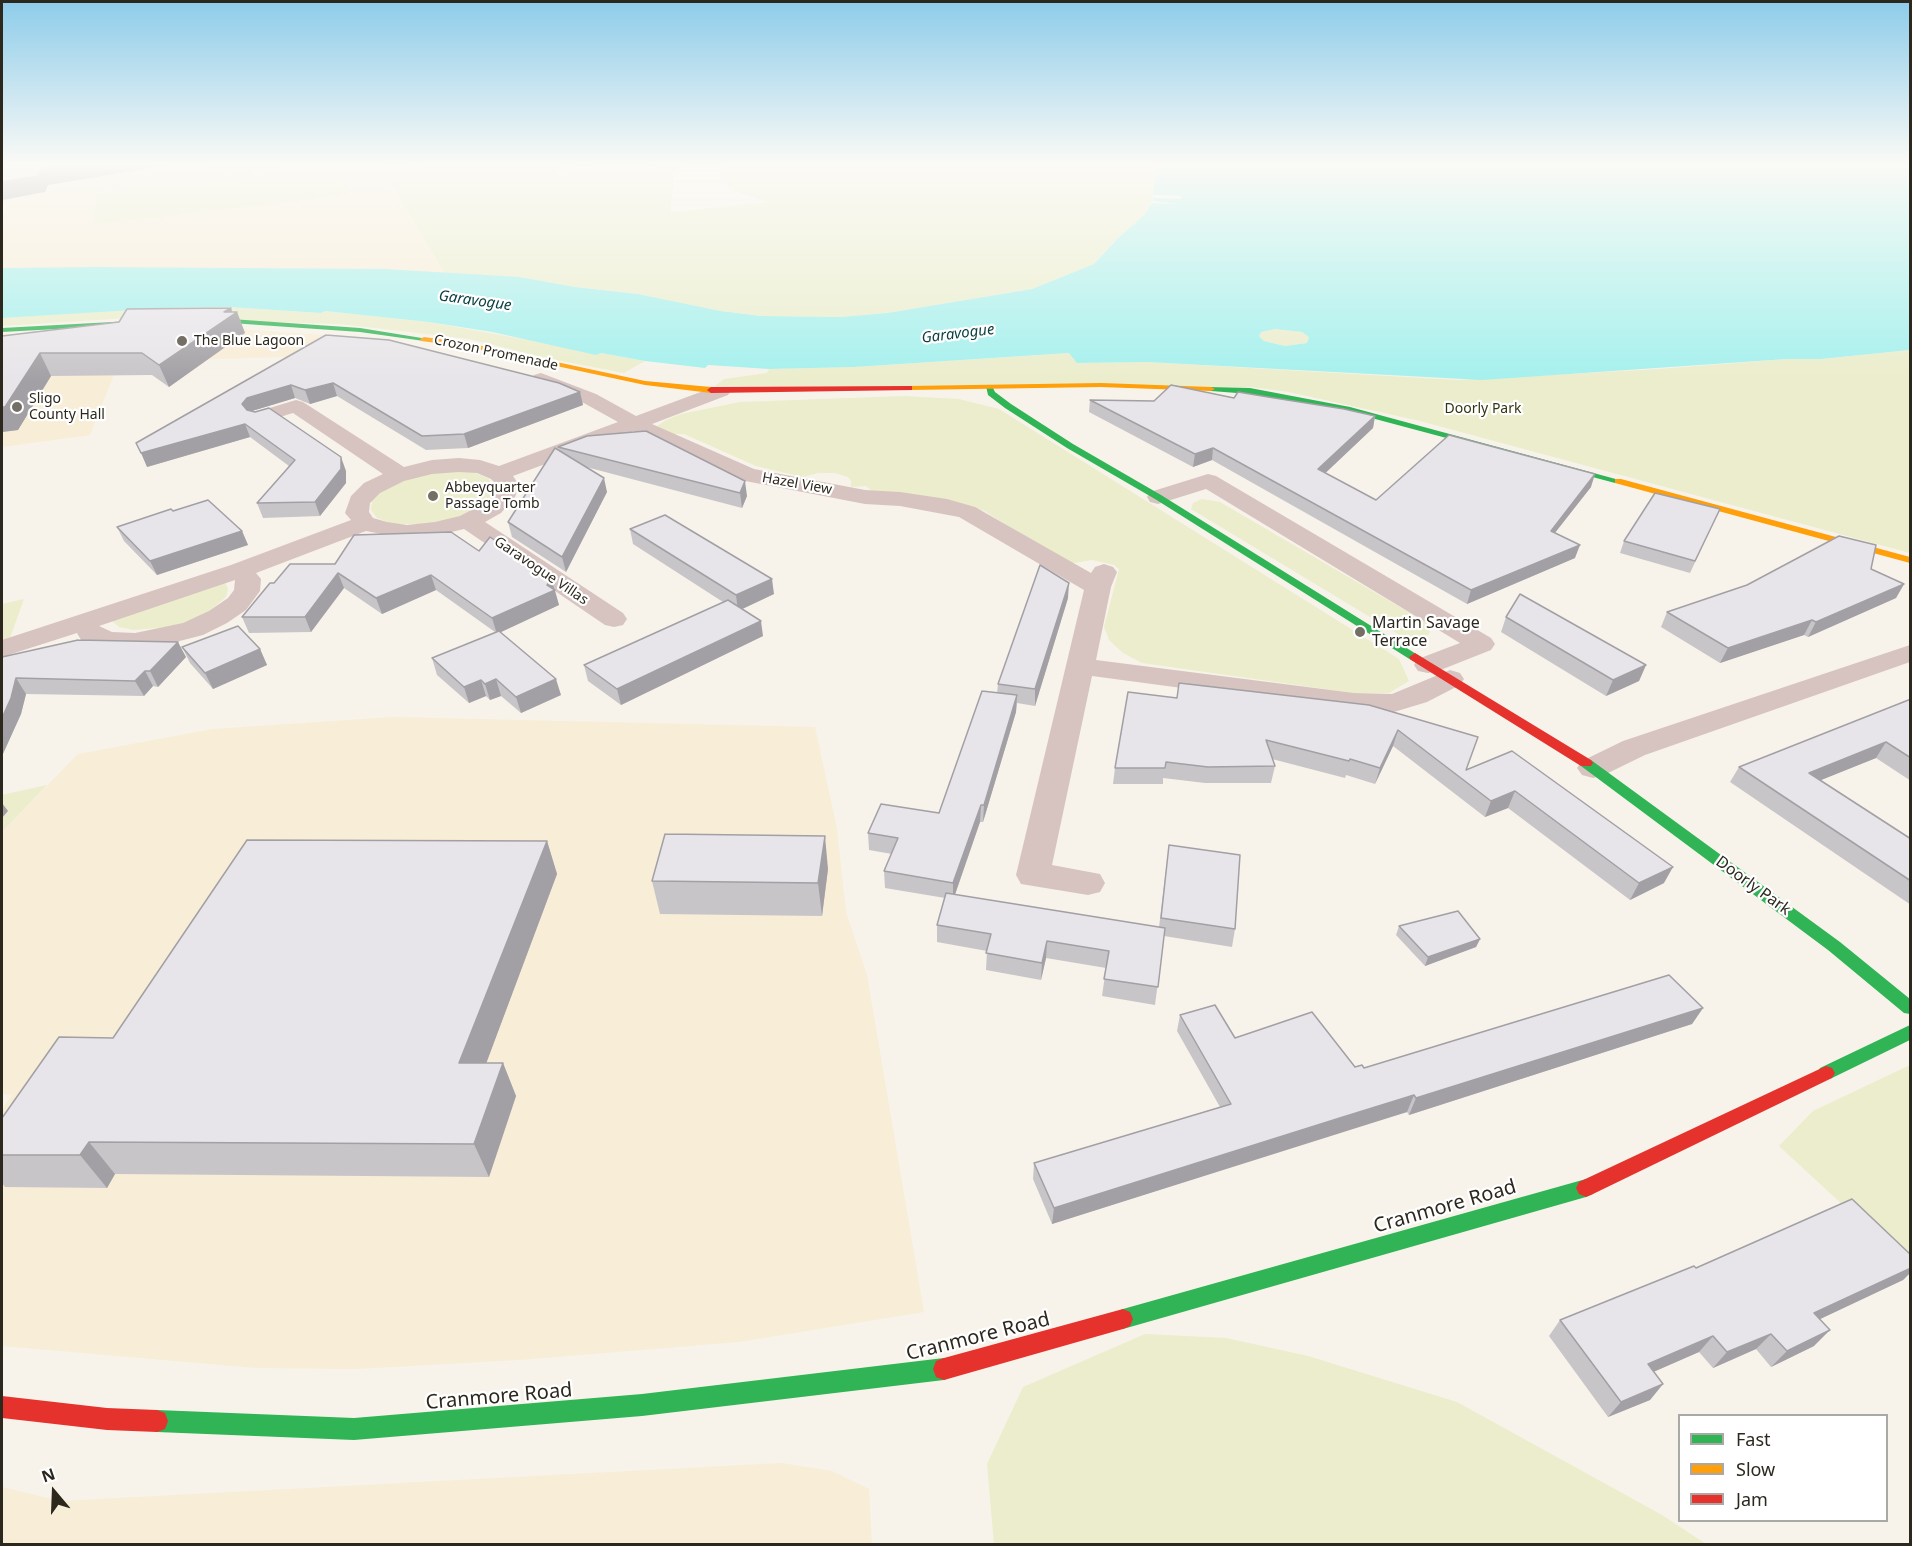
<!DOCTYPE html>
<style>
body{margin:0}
#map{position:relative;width:1912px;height:1546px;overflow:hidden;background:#f7f3ea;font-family:"Noto Sans",sans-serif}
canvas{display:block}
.frame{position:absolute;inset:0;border:3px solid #2d281e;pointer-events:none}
.legend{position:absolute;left:1678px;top:1414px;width:210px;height:108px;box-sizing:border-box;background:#fff;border:2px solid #aba9a5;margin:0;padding:8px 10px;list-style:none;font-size:18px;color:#2d281e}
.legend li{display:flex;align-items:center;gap:12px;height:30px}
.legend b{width:30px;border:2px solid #aba9a5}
.north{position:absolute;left:24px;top:1462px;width:60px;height:60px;-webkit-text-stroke:4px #fff;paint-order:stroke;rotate:341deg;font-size:16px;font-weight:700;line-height:24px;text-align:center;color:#2d281e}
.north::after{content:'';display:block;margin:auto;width:21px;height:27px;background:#2d281e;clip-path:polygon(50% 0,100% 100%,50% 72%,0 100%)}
</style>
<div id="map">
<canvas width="1912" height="1546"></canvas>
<div class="frame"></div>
<ul class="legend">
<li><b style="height:8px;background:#30b455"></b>Fast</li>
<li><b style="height:8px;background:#ff9f0a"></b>Slow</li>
<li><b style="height:8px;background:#e5322d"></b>Jam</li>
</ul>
<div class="north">N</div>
</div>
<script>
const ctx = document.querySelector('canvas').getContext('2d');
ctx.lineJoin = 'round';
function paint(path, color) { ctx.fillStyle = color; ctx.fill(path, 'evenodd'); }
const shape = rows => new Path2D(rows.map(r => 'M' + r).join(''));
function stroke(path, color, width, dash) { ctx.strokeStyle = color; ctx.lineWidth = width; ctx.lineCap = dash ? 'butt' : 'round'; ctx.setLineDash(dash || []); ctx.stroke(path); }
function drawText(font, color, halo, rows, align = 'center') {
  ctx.font = font + ' "Noto Sans",sans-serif'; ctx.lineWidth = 4.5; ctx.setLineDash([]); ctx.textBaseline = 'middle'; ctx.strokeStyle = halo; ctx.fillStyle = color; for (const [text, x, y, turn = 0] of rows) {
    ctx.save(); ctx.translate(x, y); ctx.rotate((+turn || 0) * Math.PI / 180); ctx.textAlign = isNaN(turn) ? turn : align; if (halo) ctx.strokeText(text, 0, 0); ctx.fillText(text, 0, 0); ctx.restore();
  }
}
const built = shape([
 [164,165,204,165,215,175,300,165,384,165,389,170,390,184,395,194,445,274,348,269,2,268,2,218,7,205,2,205,2,200,18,190],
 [334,167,348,195,93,225,96,193],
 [209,327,395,340,383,345,317,356,119,362,90,435,2,447,2,335],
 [393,717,815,727,837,829,846,912,867,975,924,1312,739,1342,519,1360,357,1369,256,1368,2,1346,2,1109,12,1095,2,1094,2,832,78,754,213,729],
 [781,1463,832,1471,869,1489,872,1544,2,1544,2,1487,60,1501]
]);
const green = shape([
 [204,165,300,165,215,175],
 [426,165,560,165,557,173,650,170,655,165,683,165,674,175,671,212,768,202,734,191,719,175,725,165,1156,165,1152,203,1144,215,1118,238,1094,264,1032,289,887,313,841,317,761,316,721,311,638,294,575,287,520,277,445,274,390,184,388,169],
 [335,167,349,195,93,225,96,193],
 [229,307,321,313,325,311,429,322,645,361,624,373,551,359,469,339,340,324,131,318,2,326,2,318,112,310],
 [1275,329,1302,332,1309,337,1307,343,1285,346,1264,341,1259,336,1261,332],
 [1910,350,1910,553,1420,421,1289,392,1251,387,715,386,724,379,767,373,769,369,854,367,1070,353,1078,363,1147,362,1458,380,1658,369,1787,359,1821,359],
 [904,396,959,399,999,409,1399,659,1409,681,1389,693,1353,693,1142,663,1123,653,1109,640,1104,627,1119,569,1114,565,1092,560,1068,564,983,510,975,512,875,494,866,486,851,487,851,481,848,477,835,473,818,473,803,477,756,466,684,434,671,434,656,427,666,420,681,414,740,402],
 [432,472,472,472,488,478,495,487,492,497,483,506,462,517,434,524,393,524,377,518,371,510,372,500,382,489,402,479],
 [1202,499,1220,502,1429,624,1430,632,1428,635,1417,638,1403,637,1191,509,1193,503],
 [225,582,228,589,226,597,205,615,188,622,169,627,133,630,119,627,112,621],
 [24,599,10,638,2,641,2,604],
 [47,785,2,832,2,795],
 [1910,1065,1910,1267,1779,1146,1813,1111],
 [1145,1334,1226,1338,1308,1356,1457,1402,1662,1515,1706,1544,994,1544,987,1464,1023,1387]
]);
const water = shape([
 [1156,165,1910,165,1910,350,1821,359,1787,359,1482,380,1147,362,1077,363,1069,353,854,367,769,369,708,365,705,368,645,361,601,353,596,355,492,332,429,322,325,311,321,313,229,307,166,308,2,318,2,268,96,267,385,269,520,277,575,287,638,294,721,311,761,316,841,317,887,313,1032,289,1094,264,1118,238,1144,215,1152,203,1179,204,1153,201,1153,198,1182,199,1181,196,1153,195],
 [1275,329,1302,332,1309,337,1307,343,1285,346,1264,341,1259,336,1261,332]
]);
const street = shape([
 [541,373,596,394,636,416,714,387,728,387,731,391,728,395,652,424,754,469,865,490,900,492,947,499,975,507,1091,573,1095,567,1104,564,1113,567,1117,572,1111,587,1096,660,1354,693,1392,694,1450,670,1460,673,1464,679,1460,685,1427,702,1394,712,1354,711,1092,676,1052,865,1100,874,1105,883,1100,892,1088,895,1021,884,1016,875,1084,590,959,517,900,506,865,504,740,480,634,431,513,476,519,485,515,497,501,513,485,522,623,613,627,619,623,625,614,627,605,625,464,529,435,536,407,539,366,531,256,573,261,579,260,591,246,610,227,623,203,635,164,645,135,649,99,646,81,640,77,633,2,657,2,640,231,565,351,520,345,513,351,496,364,483,383,474,293,413,260,423,253,421,250,417,253,413,296,400,303,402,404,467,432,460,459,458,480,460,499,466,618,422,582,402,534,383,531,379,534,375,541,373],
 [459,472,477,473,491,479,497,485,493,495,485,503,460,516,435,522,407,525,387,522,373,518,369,512,370,503,380,493,404,481,432,474,459,472],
 [235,580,234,590,228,598,209,611,183,623,135,633,112,632,99,626,235,580],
 [1208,474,1216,476,1491,638,1495,644,1491,650,1438,671,1428,673,1418,671,1414,665,1418,659,1460,643,1206,489,1158,504,1150,502,1147,497,1150,492,1208,474],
 [1910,645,1910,662,1645,755,1604,775,1593,778,1582,775,1577,768,1582,761,1623,741,1910,645]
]);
const fast = shape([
 [168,319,231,319,360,328,428,339,424,341,360,332,231,323,168,323,2,332,2,328,168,319],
 [986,386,992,386,995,392,1011,404,1073,444,1161,495,1421,657,1419,660,1411,660,1155,499,1067,448,1005,408,988,395,986,386],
 [1208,387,1250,388,1350,407,1623,481,1615,483,1349,412,1250,394,1211,391,1207,389,1208,387],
 [1586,759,1591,760,1840,942,1910,999,1910,1014,1904,1013,1828,950,1581,766,1579,763,1586,759],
 [1910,1025,1910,1040,1832,1078,1826,1080,1820,1078,1817,1073,1820,1068,1910,1025],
 [1586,1179,1593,1182,1596,1188,1593,1194,1586,1197,1123,1329,1116,1326,1113,1319,1116,1312,1123,1309,1586,1179],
 [944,1358,952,1361,955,1369,952,1377,944,1380,642,1416,354,1440,157,1432,149,1429,146,1421,149,1413,157,1410,354,1418,642,1394,944,1358]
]);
const slow = shape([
 [424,337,468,343,645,381,711,387,715,390,711,393,645,385,468,347,421,341,420,339,424,337],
 [1101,383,1211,387,1215,389,1211,391,1101,387,909,390,905,388,909,386,1101,383],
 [1615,479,1621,479,1910,557,1910,563,1615,483,1615,479]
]);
const jam = shape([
 [909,386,912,386,912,390,711,393,707,390,711,387,909,386],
 [1415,653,1591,760,1593,763,1591,766,1581,766,1411,660,1409,657,1415,653],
 [1826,1066,1832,1068,1835,1073,1832,1078,1593,1194,1586,1197,1579,1194,1576,1188,1579,1182,1826,1066],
 [1123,1309,1130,1312,1133,1319,1130,1326,1123,1329,944,1380,936,1377,933,1369,936,1361,944,1358,1123,1309],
 [2,1396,107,1408,157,1410,165,1413,168,1421,165,1429,157,1432,107,1430,2,1418,2,1396]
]);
const wall = shape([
 [578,165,607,165,578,166],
 [231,308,232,312,237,312,245,333,169,387,152,375,51,376,18,430,2,432,2,336,119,322],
 [326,335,580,392,583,405,468,448,426,450,337,396,310,404,295,398,252,411,346,471,346,483,320,516,263,518,257,503,289,466,250,437,147,467],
 [1234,398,1375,416,1373,428,1325,473,1376,500,1591,487,1555,533,1575,558,1467,604,1212,460,1193,467,1089,412,1090,400,1154,401],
 [587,436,747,496,742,508,586,467,607,492,566,572,512,537,508,522,559,451,558,447],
 [1720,509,1690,573,1620,553,1624,541],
 [173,511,242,531,248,545,157,575,124,541,117,527],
 [630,529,774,594,742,609,763,636,621,705,588,681,584,665,723,602,633,544],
 [479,551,551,578,553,589,555,590,559,605,500,632,561,695,521,713,501,696,490,700,486,696,469,703,437,675,432,658,495,632,436,590,382,614,344,588,311,632,249,633,242,617,274,583,335,564],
 [1871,569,1904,584,1896,598,1808,637,1804,635,1720,663,1661,627,1667,612],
 [1068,598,1035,706,1017,703,1016,712,983,822,980,822,955,895,1159,927,1169,845,1235,929,1232,947,1164,936,1155,1005,1102,996,1106,968,1046,958,1041,980,986,970,987,951,937,942,937,925,945,898,885,888,884,871,892,854,869,850,868,833,939,813,997,693,998,684],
 [1506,617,1646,665,1639,681,1606,696,1501,632],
 [182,647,260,649,267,665,213,689,190,663],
 [2,657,186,657,158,687,153,686,144,696,26,694,21,714,2,756],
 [1177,698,1369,705,1466,770,1512,751,1664,883,1630,900,1508,808,1485,817,1393,746,1375,784,1346,775,1345,778,1272,759,1275,766,1271,783,1205,783,1163,778,1163,784,1113,784,1115,768],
 [1911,699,1911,781,1876,758,1820,780,1911,839,1911,905,1730,782,1739,767],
 [547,841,557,874,486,1063,503,1063,516,1096,489,1177,115,1174,107,1188,5,1187,2,1183,2,1118,113,1038],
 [828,869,822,916,660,914,652,881],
 [1399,926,1480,939,1476,947,1425,966,1396,935],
 [1703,1008,1692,1024,1409,1115,1407,1112,1337,1133,1052,1224,1033,1179,1034,1163,1220,1107,1177,1031,1180,1015,1235,1038,1355,1067,1364,1068],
 [1911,1255,1911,1272,1903,1280,1820,1319,1814,1346,1771,1367,1756,1349,1713,1368,1699,1352,1653,1372,1663,1384,1650,1400,1608,1417,1549,1336,1560,1320,1696,1268]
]);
const shadedWall = shape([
 [63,165,169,165,48,185,45,192,2,200,2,182,41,169],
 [231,308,233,315,237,312,245,333,169,387,159,365],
 [40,353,51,376,18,430,2,432,2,407],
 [333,383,337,396,310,404,305,390],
 [291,385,295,398,252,411,248,417,242,404,247,398],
 [580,392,583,405,468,448,464,434],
 [1375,416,1373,428,1316,482,1318,469],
 [245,424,250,437,147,467,141,453],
 [1213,448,1212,460,1193,467,1195,454],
 [341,457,346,471,346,483,320,516,315,502],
 [1595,474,1591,487,1546,544,1551,531],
 [604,478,607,492,566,572,562,557],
 [745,481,747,496,742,508,740,493],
 [242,531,248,545,157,575,150,561],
 [1580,545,1575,558,1467,604,1471,590],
 [338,573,344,588,311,632,305,617],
 [431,575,436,590,382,614,376,598],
 [551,578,559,605,497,634,492,618,547,585],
 [772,579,774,594,738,611,736,595],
 [1069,583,1068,598,1035,706,1035,689],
 [1904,584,1896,598,1808,637,1816,622],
 [1812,620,1804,635,1720,663,1728,648],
 [761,621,763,636,621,705,617,689],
 [178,642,186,657,158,687,150,671],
 [260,649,267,665,213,689,205,673],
 [1646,665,1639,681,1606,696,1613,680],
 [145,671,153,686,144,696,135,681],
 [16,678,26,694,21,714,2,756,2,718],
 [496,679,501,696,490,700,485,684],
 [556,679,561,695,521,713,516,697],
 [481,680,486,696,469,703,464,687],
 [1017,695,1016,712,983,822,984,805],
 [1398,730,1393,746,1375,784,1380,768],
 [1886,742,1876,758,1799,789,1809,773],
 [1515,791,1508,808,1485,817,1491,801],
 [2,803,8,811,2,818],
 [981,805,980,822,953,900,953,883],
 [825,836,828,869,822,916,818,883],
 [547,841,557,874,474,1096,459,1063],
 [1673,867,1664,883,1630,900,1639,883],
 [1480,939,1476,947,1425,966,1428,957],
 [1047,941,1046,958,1041,980,1042,963],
 [1703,1008,1692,1024,1409,1115,1416,1098],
 [503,1063,516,1096,489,1177,474,1144],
 [1414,1095,1407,1112,1052,1224,1054,1208],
 [89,1142,115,1174,107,1188,80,1155],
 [1911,1268,1911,1272,1903,1280,1799,1329,1814,1313],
 [1830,1330,1814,1346,1771,1367,1787,1351],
 [1771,1334,1756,1349,1713,1368,1727,1352],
 [1713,1336,1699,1352,1635,1380,1648,1364],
 [1663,1384,1650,1400,1608,1417,1621,1402]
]);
const building = shape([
 [2,165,63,165,41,169,38,176,2,182,2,165],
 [231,308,224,312,237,312,159,365,142,353,40,353,5,407,2,407,2,336,119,322,127,309,231,308],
 [326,335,389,340,559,383,580,392,464,434,422,436,333,383,305,390,291,385,247,398,242,404,247,410,255,412,269,408,341,457,341,469,315,502,257,503,295,460,245,424,141,453,136,443,326,335],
 [1171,385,1234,398,1238,392,1268,397,1344,409,1375,416,1318,469,1376,500,1449,435,1595,474,1551,531,1580,545,1471,590,1213,448,1195,454,1090,400,1154,401,1171,385],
 [646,431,745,481,740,493,558,447,587,436,646,431],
 [555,448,604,478,562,557,508,522,555,448],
 [1655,493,1720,509,1695,561,1624,541,1655,493],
 [208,500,242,531,150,561,117,527,171,509,173,511,208,500],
 [665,515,772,579,736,595,630,529,665,515],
 [451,532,479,551,490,537,551,578,547,585,555,590,492,618,431,575,376,598,338,573,305,617,242,617,270,583,274,583,290,564,335,564,354,535,451,532],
 [1839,536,1876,545,1871,569,1904,584,1816,622,1812,620,1728,648,1667,612,1747,585,1839,536],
 [1040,565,1069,583,1035,689,998,684,1040,565],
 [1520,594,1646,665,1613,680,1506,617,1520,594],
 [728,600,761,621,617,689,584,665,728,600],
 [238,626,260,649,205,673,182,647,238,626],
 [499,631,556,679,516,697,496,679,485,684,481,680,464,687,432,658,499,631],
 [78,640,178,642,150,671,145,671,135,681,16,678,11,698,2,718,2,657,78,640],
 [1179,683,1369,705,1478,737,1466,770,1512,751,1673,867,1639,883,1515,791,1491,801,1398,730,1380,768,1350,759,1349,761,1266,740,1275,766,1208,767,1166,762,1165,768,1115,768,1128,692,1177,698,1179,683],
 [982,691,1017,695,984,805,981,805,953,883,884,871,898,838,868,833,881,804,939,813,982,691],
 [1911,699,1911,758,1886,742,1809,773,1911,839,1911,881,1739,767,1911,699],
 [665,834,825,836,818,883,652,881,665,834],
 [247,840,547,841,459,1063,503,1063,474,1144,89,1142,80,1155,2,1155,2,1118,59,1037,113,1038,247,840],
 [1169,845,1240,855,1235,929,1161,918,1169,845],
 [946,893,1165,928,1158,987,1104,979,1109,951,1047,941,1042,963,986,953,991,934,937,925,946,893],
 [1458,911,1480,939,1428,957,1399,926,1458,911],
 [1669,975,1703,1008,1416,1098,1414,1095,1343,1117,1054,1208,1034,1163,1231,1104,1180,1015,1215,1005,1235,1038,1312,1012,1355,1067,1362,1065,1364,1068,1669,975],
 [1852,1199,1911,1255,1911,1268,1814,1313,1830,1330,1787,1351,1771,1334,1727,1352,1713,1336,1648,1364,1663,1384,1621,1402,1560,1320,1694,1266,1696,1268,1852,1199]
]);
const markers = [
 [182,341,6,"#746f65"],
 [17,407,6,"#746f65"],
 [433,496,6,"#746f65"],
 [1360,632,6,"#746f65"]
];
const farPoinames = [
 ["The Blue Lagoon",194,341],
 ["Sligo",29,399],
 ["County Hall",29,415],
 ["Abbeyquarter",445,488],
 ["Passage Tomb",445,504]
];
const farStreetnames = [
 ["Crozon Promenade",496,353,12],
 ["Hazel View",797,484,10],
 ["Garavogue Villas",541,571,34]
];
const farParknames = [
 ["Doorly Park",1483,409]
];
const farWaternames = [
 ["Garavogue",475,301,8],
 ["Garavogue",958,334,-7]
];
const poiNames = [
 ["Martin Savage",1372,623],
 ["Terrace",1372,641]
];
const streetNames = [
 ["Doorly Park",1753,886,36]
];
const nearStreetnames = [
 ["Cranmore Road",1445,1207,-16],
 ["Cranmore Road",978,1337,-14],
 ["Cranmore Road",499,1397,-5]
];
paint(built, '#f8edd6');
paint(green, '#ebedcc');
paint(water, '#a4f0ed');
paint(street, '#d7c4c1');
paint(fast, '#30b455');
paint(slow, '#ff9f0a');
paint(jam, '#e5322d');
paint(wall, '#c8c5c9');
paint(shadedWall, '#a2a0a4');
paint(building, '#e8e5ea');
stroke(building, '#a2a0a4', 1.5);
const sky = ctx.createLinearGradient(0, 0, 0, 382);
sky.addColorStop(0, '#8dccea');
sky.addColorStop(0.43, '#fbfaf6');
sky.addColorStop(1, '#fbfaf600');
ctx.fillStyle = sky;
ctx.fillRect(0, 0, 1912, 382);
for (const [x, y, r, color] of markers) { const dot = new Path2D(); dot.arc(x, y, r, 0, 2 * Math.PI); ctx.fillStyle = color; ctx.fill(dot); stroke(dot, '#fff', 2); }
drawText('14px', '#2d281e', '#fff', farPoinames, 'left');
drawText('14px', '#2d281e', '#fff', farStreetnames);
drawText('14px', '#333514', '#fff', farParknames);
drawText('italic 15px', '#0b4040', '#fff', farWaternames);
drawText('16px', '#2d281e', '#fff', poiNames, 'left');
drawText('16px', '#2d281e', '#fff', streetNames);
drawText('20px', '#2d281e', '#fff', nearStreetnames);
</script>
